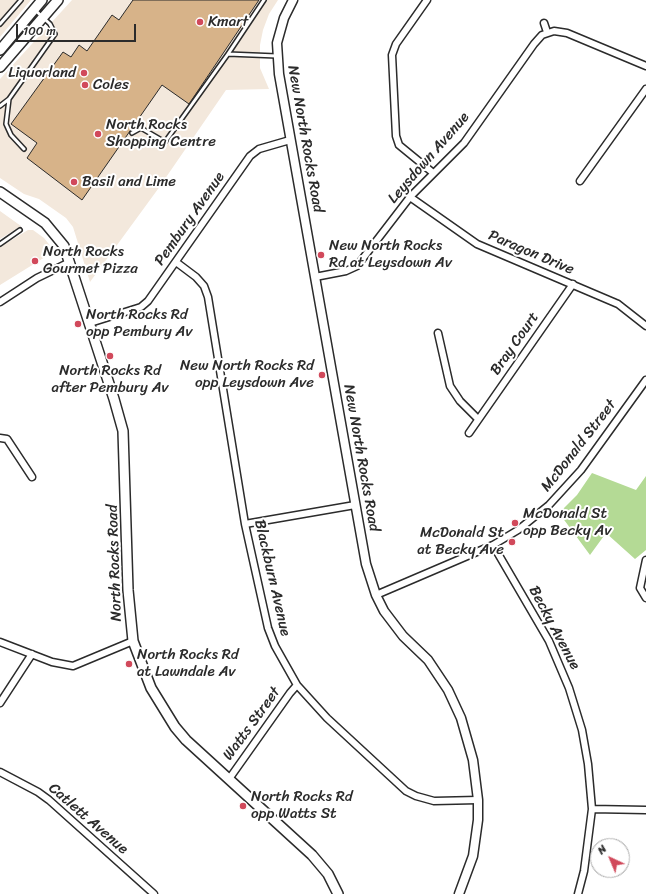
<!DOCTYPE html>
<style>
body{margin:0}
#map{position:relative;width:646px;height:894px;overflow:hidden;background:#fff;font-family:Sriracha,sans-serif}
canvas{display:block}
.north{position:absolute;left:590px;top:838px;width:40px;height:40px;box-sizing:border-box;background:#fff;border:1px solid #aaa;border-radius:50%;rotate:316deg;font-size:11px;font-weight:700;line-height:16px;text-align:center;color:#2b2b2b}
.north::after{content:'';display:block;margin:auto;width:14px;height:18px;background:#d1495b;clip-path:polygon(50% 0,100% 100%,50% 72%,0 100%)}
.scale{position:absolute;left:16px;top:24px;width:120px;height:18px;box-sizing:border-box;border:2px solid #2b2b2b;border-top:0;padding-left:5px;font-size:12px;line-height:14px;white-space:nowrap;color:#2b2b2b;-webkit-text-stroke:3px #fff;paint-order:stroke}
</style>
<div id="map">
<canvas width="646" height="894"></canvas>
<div class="north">N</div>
<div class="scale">100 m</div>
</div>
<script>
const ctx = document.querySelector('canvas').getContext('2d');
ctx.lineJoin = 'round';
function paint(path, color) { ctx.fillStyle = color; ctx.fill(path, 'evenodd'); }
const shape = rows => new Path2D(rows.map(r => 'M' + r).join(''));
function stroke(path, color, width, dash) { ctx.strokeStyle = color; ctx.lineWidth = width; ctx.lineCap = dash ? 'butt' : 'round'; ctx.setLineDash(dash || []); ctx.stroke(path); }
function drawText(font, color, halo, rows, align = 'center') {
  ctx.font = font + ' Sriracha,sans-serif'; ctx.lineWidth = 4; ctx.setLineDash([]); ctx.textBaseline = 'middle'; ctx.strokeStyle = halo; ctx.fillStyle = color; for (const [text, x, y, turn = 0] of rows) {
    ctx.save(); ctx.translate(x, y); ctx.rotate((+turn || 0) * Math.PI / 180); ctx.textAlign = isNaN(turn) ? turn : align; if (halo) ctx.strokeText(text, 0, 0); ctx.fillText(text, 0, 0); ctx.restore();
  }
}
const built = shape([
 [0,0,31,0,0,37],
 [72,0,278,0,269,14,263,30,260,45,260,68,269,89,226,90,158,189,90,282,73,227,66,218,39,199,24,194,0,178,0,79],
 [0,211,21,226,0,239],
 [28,230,33,230,44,238,52,248,50,254,0,285,0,247]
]);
const green = shape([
 [592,473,636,490,646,476,646,550,635,559,606,533,590,555,559,513,577,495]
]);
const building = shape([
 [133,0,259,0,189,104,162,85,82,200,27,158,37,143,11,124,63,52,71,57,79,45,87,51,112,15,119,20,133,0]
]);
const service = shape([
 [264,0,228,54,277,56],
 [0,24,21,0],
 [9,99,6,124,11,135,24,149],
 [0,106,9,99,55,34,50,24,35,10],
 [132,133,141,128,165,142,228,54],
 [0,244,20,230]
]);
const minor = shape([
 [427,0,396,44,392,55,396,136,399,145,432,172],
 [544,23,547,32],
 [580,181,646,89],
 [410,197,477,244,618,304,646,326],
 [176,262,196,277,204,286,208,297,245,524,268,628,275,646,297,685,327,718,406,791,416,796,434,801,478,800],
 [315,277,346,271,357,266,410,197,464,143,534,44,542,35,554,31,567,33,646,66],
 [0,302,37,278,70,262],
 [90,323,141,307,148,301,250,156,259,149,290,140],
 [438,333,450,386,460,401,478,419],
 [469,433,573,284],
 [0,438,7,439,32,477],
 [245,524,355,505],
 [493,545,549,641,569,688,582,730,588,764,592,809,584,871,578,894],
 [646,560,640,588,646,598],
 [376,595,493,545,518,530,549,505,581,470,646,380],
 [0,642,52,662,73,666,133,641],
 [0,703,32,654],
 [0,772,38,792,49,800,154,894],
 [229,779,290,693,297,685],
 [592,809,646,810]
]);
const tertiary = shape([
 [293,0,284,18,277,43,279,74,366,564,376,595,384,611,403,636,428,660,448,690,461,718,473,760,478,800,478,820,473,856,459,894]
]);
const secondary = shape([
 [0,50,42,0],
 [0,67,58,0],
 [0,192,45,223,64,246,114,399,123,431,128,590,133,641,151,688,175,727,186,740,312,855,328,874,338,894]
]);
const markers = [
 [200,22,4,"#d1495b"],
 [84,73,4,"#d1495b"],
 [85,85,4,"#d1495b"],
 [98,134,4,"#d1495b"],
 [74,182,4,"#d1495b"],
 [321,255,4,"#d1495b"],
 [35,261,4,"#d1495b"],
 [78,324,4,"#d1495b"],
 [110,356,4,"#d1495b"],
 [322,375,4,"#d1495b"],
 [515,523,4,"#d1495b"],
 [512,542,4,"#d1495b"],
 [129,664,4,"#d1495b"],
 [243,806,4,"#d1495b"]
];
const poiNames = [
 ["Kmart",208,22],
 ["Liquorland",76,73,"right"],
 ["Coles",93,85],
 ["North Rocks",106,125],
 ["Shopping Centre",106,142],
 ["Basil and Lime",82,182],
 ["New North Rocks",329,246],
 ["Rd at Leysdown Av",329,263],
 ["North Rocks",43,252],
 ["Gourmet Pizza",43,269],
 ["North Rocks Rd",86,315],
 ["opp Pembury Av",86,332],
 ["New North Rocks Rd",314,366,"right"],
 ["opp Leysdown Ave",314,383,"right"],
 ["North Rocks Rd",110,371,"center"],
 ["after Pembury Av",110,388,"center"],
 ["McDonald St",523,514],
 ["opp Becky Av",523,531],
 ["McDonald St",504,533,"right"],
 ["at Becky Ave",504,550,"right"],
 ["North Rocks Rd",137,655],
 ["at Lawndale Av",137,672],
 ["North Rocks Rd",251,797],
 ["opp Watts St",251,814]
];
const streetNames = [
 ["New North Rocks Road",305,139,80],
 ["Leysdown Avenue",429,158,-49],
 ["Pembury Avenue",190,219,-55],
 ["Paragon Drive",531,253,23],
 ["Bray Court",515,344,-55],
 ["McDonald Street",579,446,-52],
 ["New North Rocks Road",361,458,80],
 ["North Rocks Road",115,563,-92],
 ["Blackburn Avenue",272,578,77],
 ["Becky Avenue",554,628,62],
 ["Watts Street",252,724,-54],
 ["Catlett Avenue",88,819,41]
];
paint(built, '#f3e8dc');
paint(green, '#b4da95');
paint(building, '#d7b389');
stroke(building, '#2b2b2b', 1);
stroke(service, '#2b2b2b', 6);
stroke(minor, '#2b2b2b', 9);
stroke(tertiary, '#2b2b2b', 11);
stroke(secondary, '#2b2b2b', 12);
stroke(service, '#fff', 3);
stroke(minor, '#fff', 6);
stroke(tertiary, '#fff', 8);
stroke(secondary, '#fff', 9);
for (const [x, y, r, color] of markers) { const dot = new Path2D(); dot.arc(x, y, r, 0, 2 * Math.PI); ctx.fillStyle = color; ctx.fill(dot); stroke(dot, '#fff', 1.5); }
drawText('15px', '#2b2b2b', '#fff', poiNames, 'left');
drawText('15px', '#2b2b2b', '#fff', streetNames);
</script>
